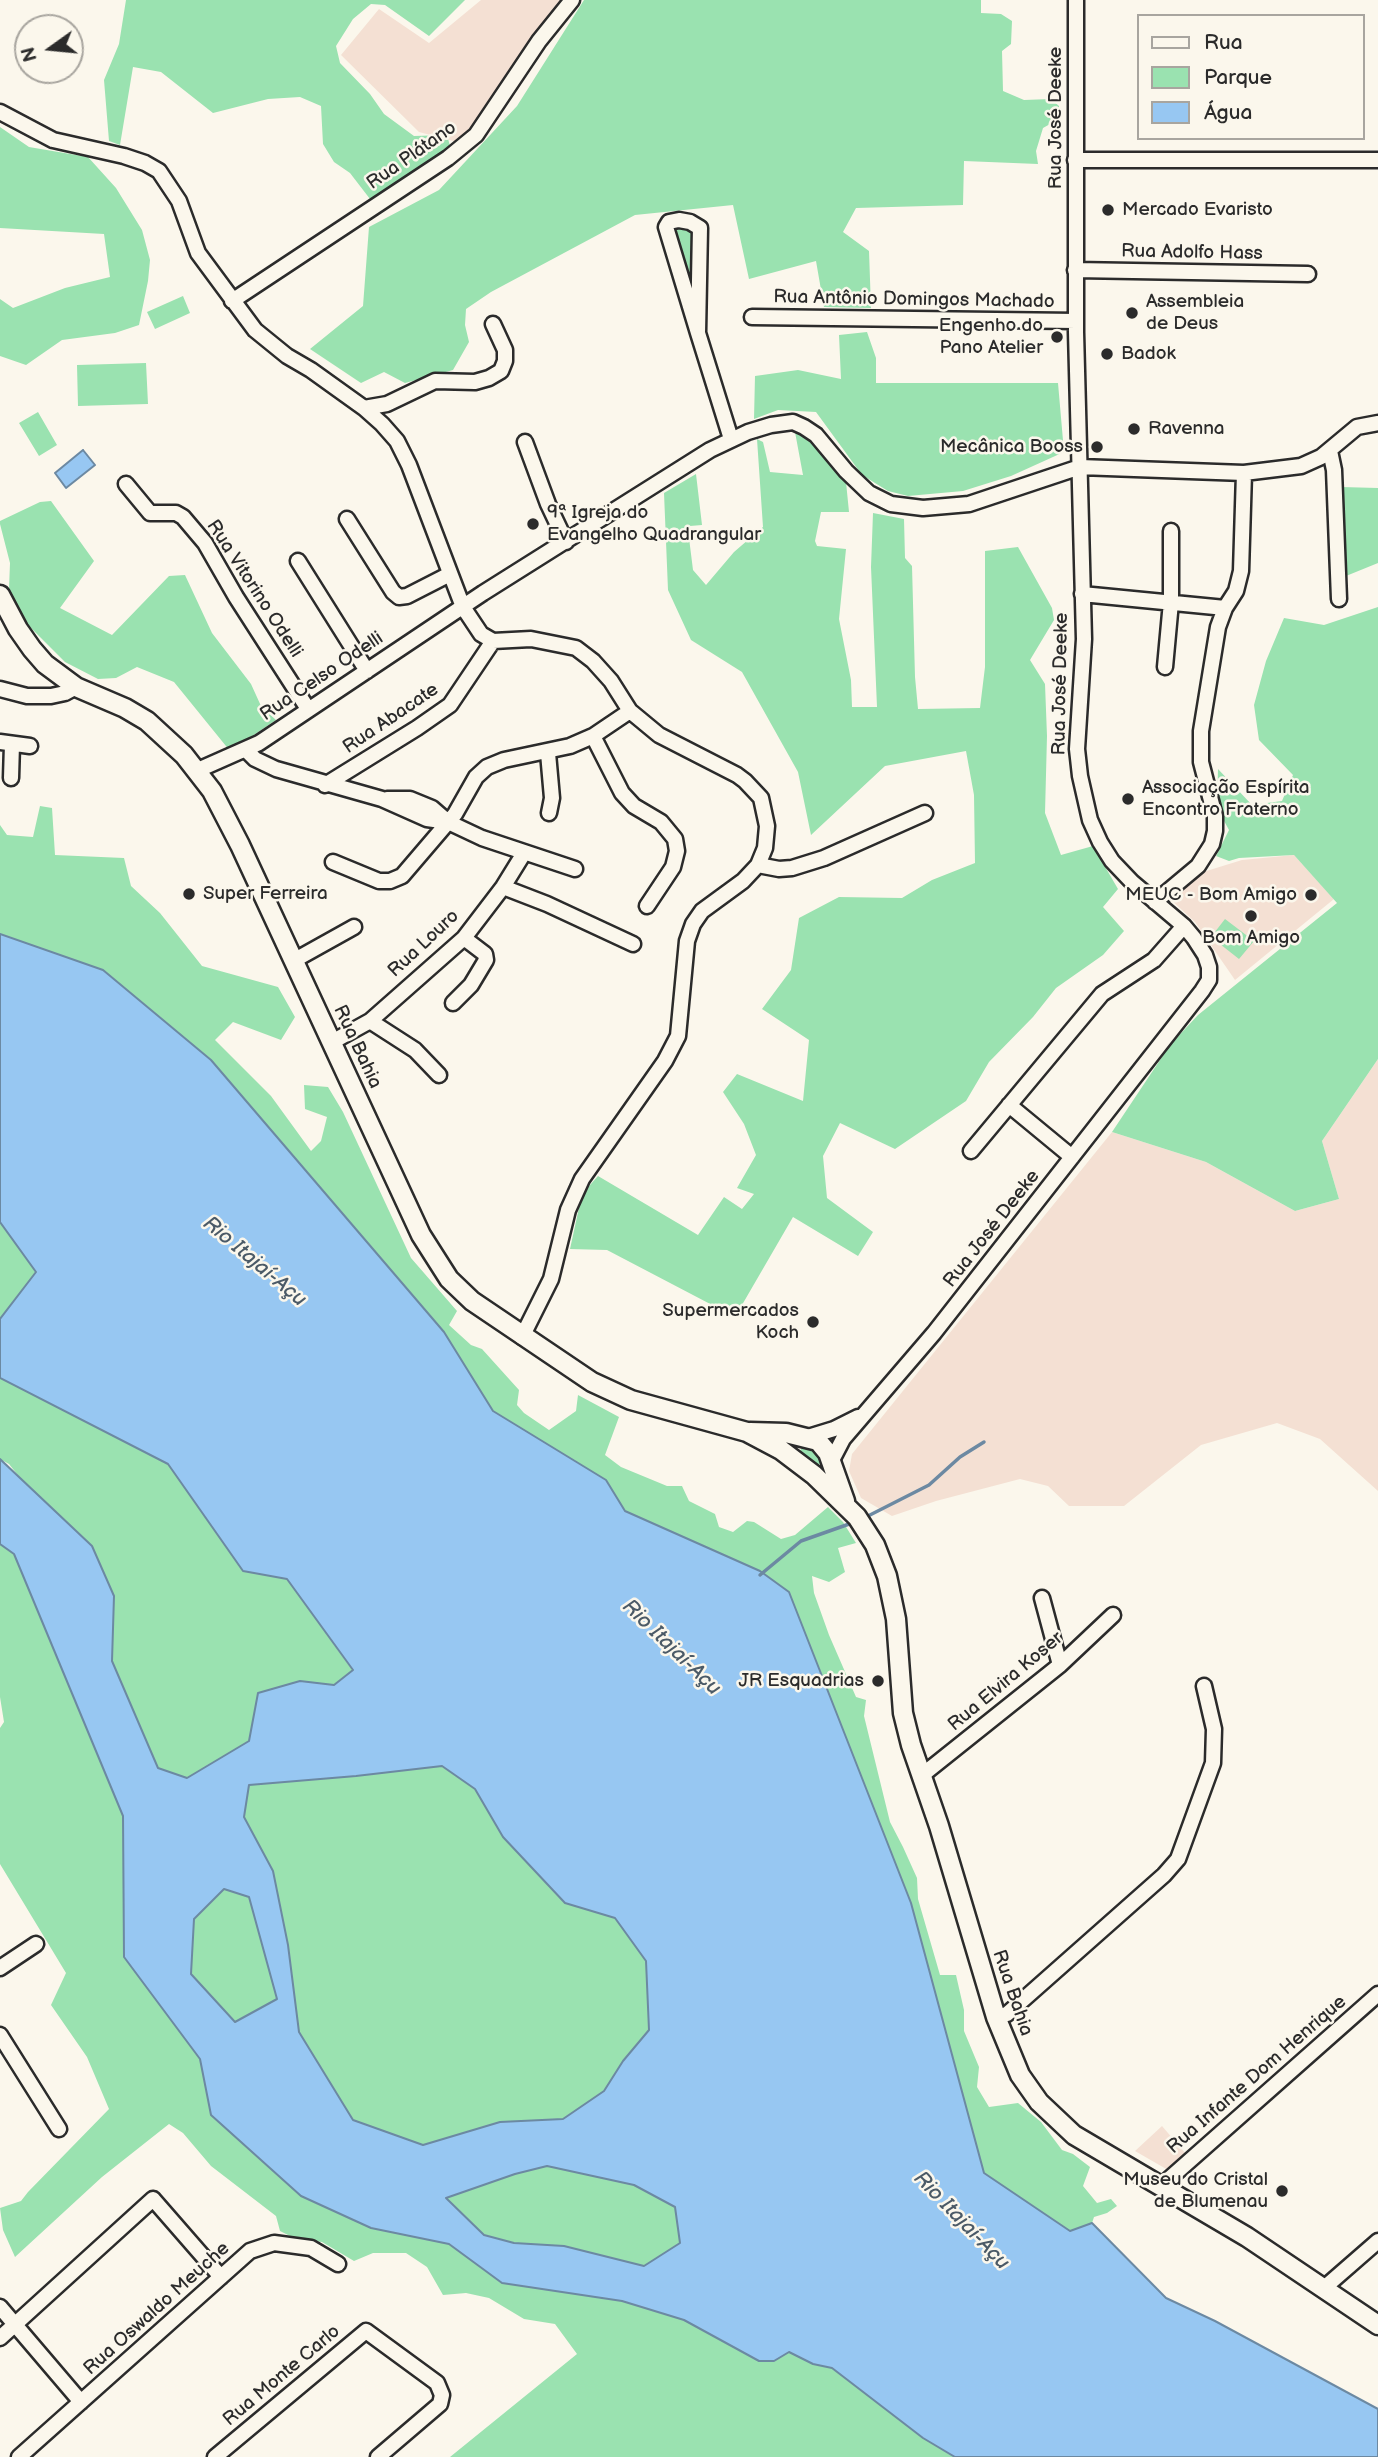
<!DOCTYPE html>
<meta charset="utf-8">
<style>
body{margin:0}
#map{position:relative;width:1378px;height:2457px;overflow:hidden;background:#fbf7ec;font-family:"Balsamiq Sans",sans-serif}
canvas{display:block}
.legend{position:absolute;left:1137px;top:14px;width:228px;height:126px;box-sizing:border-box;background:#fbf7ec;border:2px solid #a8a59f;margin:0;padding:9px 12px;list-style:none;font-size:21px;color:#2b2b2b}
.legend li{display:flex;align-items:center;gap:14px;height:35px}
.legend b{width:35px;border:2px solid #a8a59f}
.north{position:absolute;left:14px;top:14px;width:70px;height:70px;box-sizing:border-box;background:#fbf7ec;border:2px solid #a8a59f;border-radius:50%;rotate:255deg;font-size:19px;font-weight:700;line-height:28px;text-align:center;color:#2b2b2b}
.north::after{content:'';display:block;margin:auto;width:24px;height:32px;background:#2b2b2b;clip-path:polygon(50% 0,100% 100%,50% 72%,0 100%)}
</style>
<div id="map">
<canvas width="1378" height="2457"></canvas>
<ul class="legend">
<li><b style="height:9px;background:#fbf7ec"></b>Rua</li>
<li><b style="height:19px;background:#9ae2b0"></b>Parque</li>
<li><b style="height:19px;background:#97c7f2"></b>Água</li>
</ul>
<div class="north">N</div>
</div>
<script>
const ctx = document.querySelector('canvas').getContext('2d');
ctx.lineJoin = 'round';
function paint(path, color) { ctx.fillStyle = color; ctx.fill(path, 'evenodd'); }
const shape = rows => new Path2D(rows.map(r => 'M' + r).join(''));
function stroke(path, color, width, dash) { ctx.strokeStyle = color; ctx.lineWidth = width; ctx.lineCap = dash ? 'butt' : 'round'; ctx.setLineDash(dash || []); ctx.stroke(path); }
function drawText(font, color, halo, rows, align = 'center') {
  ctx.font = font + ' "Balsamiq Sans",sans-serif'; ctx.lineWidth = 5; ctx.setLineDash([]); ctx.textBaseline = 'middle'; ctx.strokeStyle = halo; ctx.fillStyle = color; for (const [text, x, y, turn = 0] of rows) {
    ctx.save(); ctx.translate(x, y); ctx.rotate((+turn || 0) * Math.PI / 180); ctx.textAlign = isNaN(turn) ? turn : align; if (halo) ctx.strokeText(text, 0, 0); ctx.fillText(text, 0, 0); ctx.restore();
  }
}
const built = shape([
 [481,0,563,0,461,143,419,132,341,55,379,9,429,43],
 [1294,855,1334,899,1235,980,1195,922,1169,898,1200,873,1242,860],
 [1378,1059,1378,1491,1320,1439,1277,1423,1201,1445,1124,1506,1069,1506,1048,1486,1020,1479,936,1501,892,1516,861,1498,849,1471,852,1454,1112,1132,1206,1162,1295,1211,1339,1199,1322,1141],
 [1162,2126,1186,2154,1168,2170,1135,2151]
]);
const green = shape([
 [126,0,465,0,429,36,385,5,371,4,353,19,336,46,340,63,370,94,384,114,414,136,447,135,450,146,401,185,370,199,350,173,334,162,323,144,321,106,300,97,268,99,213,113,161,72,133,67,120,145,109,141,104,80,119,44],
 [584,0,981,0,981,13,1001,14,1012,21,1011,44,1002,51,1003,91,1024,100,1051,99,1059,106,1059,119,1043,128,1036,151,1038,164,964,161,963,205,856,208,843,232,869,251,871,308,824,307,816,261,749,279,733,205,635,215,491,292,466,309,465,325,469,342,453,370,405,383,384,372,361,383,310,349,363,306,369,227,439,190,517,106],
 [0,127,29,147,88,157,116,188,142,230,150,260,148,281,139,325,115,333,62,340,26,365,0,356,0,299,13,308,65,288,110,277,104,234,0,228],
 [674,229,692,229,693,301],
 [183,296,190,313,155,329,147,312],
 [867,332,876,358,876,383,1058,383,1064,452,1011,476,963,491,908,496,888,491,862,475,816,412,778,410,754,419,755,376,798,370,841,379,839,335],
 [146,363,148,404,78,406,77,365],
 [38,412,57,445,39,456,19,423],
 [795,432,809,437,846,482,849,512,821,512,815,541,817,546,846,549,839,619,851,680,852,707,877,707,871,567,873,513,904,519,905,558,912,566,915,677,918,709,980,708,985,667,985,551,1018,547,1052,608,1054,620,1030,660,1045,684,1047,736,1045,813,1061,855,1093,846,1118,889,1103,907,1124,931,1103,955,1056,988,1033,1017,989,1062,966,1101,895,1149,840,1123,823,1156,827,1198,873,1232,858,1256,793,1217,735,1317,607,1250,570,1249,582,1194,598,1176,698,1235,724,1197,742,1209,754,1194,737,1188,756,1155,744,1124,723,1092,737,1074,803,1101,809,1040,762,1009,791,970,799,918,839,897,902,898,932,880,975,863,974,795,966,751,885,766,811,835,798,772,742,672,691,640,668,590,664,493,696,474,702,525,690,526,688,530,693,570,706,585,734,552,763,527,757,439,763,442,770,472,803,475],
 [1341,487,1378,488,1378,563,1346,576],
 [51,501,94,561,60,608,112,635,169,576,185,575,212,633,251,684,261,706,276,720,230,751,174,682,137,667,116,678,98,679,65,662,30,627,16,606,9,589,10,563,0,524,0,521,40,502],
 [1378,607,1378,1059,1322,1141,1339,1199,1295,1211,1206,1162,1112,1132,1170,1045,1198,1015,1337,903,1294,855,1239,858,1229,861,1216,856,1229,830,1217,808,1218,769,1252,805,1282,801,1293,775,1259,740,1254,705,1266,661,1284,618,1324,625],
 [40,806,52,808,55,855,124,858,131,886,160,913,202,966,278,987,295,1017,281,1040,233,1022,215,1040,271,1096,311,1151,321,1141,327,1117,305,1109,304,1085,328,1087,343,1112,411,1258,457,1311,449,1325,471,1345,482,1349,519,1390,517,1405,524,1413,549,1430,576,1411,578,1395,619,1417,605,1455,621,1467,667,1486,682,1486,689,1501,715,1514,719,1527,733,1532,747,1521,754,1522,781,1539,795,1535,828,1507,843,1522,856,1543,838,1548,845,1572,829,1582,812,1576,814,1593,829,1635,856,1697,866,1700,864,1716,890,1822,903,1847,917,1878,918,1899,940,1975,956,1975,964,2010,964,2031,979,2067,977,2087,989,2107,1018,2103,1041,2122,1062,2150,1073,2154,1090,2167,1083,2186,1097,2203,1111,2199,1117,2206,1107,2213,1094,2217,1092,2223,1070,2232,984,2173,911,1903,789,1592,760,1571,625,1511,606,1480,493,1411,444,1332,103,970,0,934,0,825,7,835,33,837],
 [1225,919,1254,941,1239,959,1211,937],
 [0,1222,36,1272,0,1319],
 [0,1378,168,1464,243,1571,287,1579,353,1671,334,1685,300,1681,259,1693,249,1741,187,1778,158,1768,112,1661,114,1596,9,1464,0,1459],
 [804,1444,815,1446,823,1461,820,1464,815,1466,800,1456,800,1451],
 [0,1544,14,1554,123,1816,124,1957,200,2059,211,2115,301,2196,371,2228,449,2244,502,2283,622,2301,684,2320,759,2361,774,2361,789,2352,813,2364,832,2368,923,2438,955,2457,450,2457,577,2354,555,2324,524,2319,489,2298,466,2293,443,2295,427,2267,406,2253,373,2253,354,2261,322,2242,296,2239,280,2231,276,2216,211,2166,183,2133,169,2124,102,2177,15,2257,3,2230,0,2208,21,2201,28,2192,109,2109,87,2057,51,2005,66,1973,0,1864,0,1728,4,1722,0,1697],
 [442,1766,475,1789,503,1837,565,1903,615,1918,646,1961,649,2030,623,2061,604,2091,563,2119,500,2122,423,2145,353,2120,299,2032,288,1945,244,1817,248,1785,356,1776],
 [224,1889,249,1896,277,2000,235,2022,191,1975,194,1919],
 [547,2166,634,2185,675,2207,680,2243,644,2266,564,2246,514,2243,484,2235,446,2198,515,2174]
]);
const water = shape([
 [83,450,95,465,66,488,55,473,83,450],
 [0,934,103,970,211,1060,444,1332,493,1411,606,1480,625,1511,760,1571,789,1592,911,1903,984,2173,1070,2231,1092,2223,1166,2298,1215,2321,1378,2409,1378,2457,955,2457,923,2438,832,2368,813,2364,789,2352,774,2361,759,2361,684,2320,622,2301,502,2283,449,2244,371,2228,301,2196,211,2115,200,2059,124,1957,123,1816,14,1554,0,1544,0,1459,92,1546,114,1596,112,1661,158,1768,187,1778,249,1741,258,1693,300,1681,334,1685,353,1670,287,1579,243,1571,168,1464,0,1378,0,1319,36,1272,0,1222,0,934],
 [442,1766,475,1789,503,1837,565,1903,615,1918,646,1961,649,2030,623,2061,604,2091,563,2119,500,2122,423,2145,353,2120,299,2032,288,1945,273,1871,244,1817,249,1785,356,1776,442,1766],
 [224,1889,249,1897,277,1999,235,2022,191,1974,194,1919,224,1889],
 [547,2166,634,2185,675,2207,680,2243,644,2266,564,2246,514,2243,484,2235,446,2198,515,2174,547,2166]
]);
const stream = shape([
 [866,1517,929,1485,960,1457,984,1442],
 [760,1575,801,1541,852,1523]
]);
const minor = shape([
 [0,112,53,140,124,156,145,163,159,171,179,201,198,253,255,330,287,356,311,370,364,408,382,424,397,441,409,465,463,607,481,634,493,641,531,639,576,648,593,661,611,681,630,711,659,735,737,775,745,781,761,798,767,826,765,848,758,865,743,881,702,911,693,924,687,941,678,1036,665,1061,582,1179,568,1210,551,1279,522,1337],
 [1075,160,1378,160],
 [1075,270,1308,274],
 [232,301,448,158,476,135,539,41,572,0],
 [752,317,1076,321],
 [698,333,700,228,690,222,679,220,669,222,666,227,698,333,731,439],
 [364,408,387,404,435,381,475,382,489,378,501,371,505,361,505,350,493,324],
 [525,442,548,504,566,542],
 [1330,451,1334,470,1339,599],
 [126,484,150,513,176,513,183,517,205,543,236,597,308,709],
 [347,519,393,592,399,597,407,596,450,574],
 [298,561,367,671],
 [1082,594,1225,608],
 [1165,667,1171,602,1171,531],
 [0,689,27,696,51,696,65,693,76,687],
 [593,736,622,793,634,806,661,822,675,839,677,851,673,867,647,906],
 [0,742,30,746],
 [246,750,255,759,276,769,382,799,427,819,448,822,482,838,575,869],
 [548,753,552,798,549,813],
 [198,770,259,743,483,593,710,450,748,432,771,425,793,422,804,427,816,435,846,471,869,493,891,504,923,508,969,504,1080,467,1244,473,1301,466,1321,457,1357,427,1378,423],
 [11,778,12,744],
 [325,785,417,728,450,705,493,641],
 [387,799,410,799,432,808,447,821],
 [333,862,379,881,390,881,402,876,455,814,476,777,487,767,504,760,570,746,593,736,630,711],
 [758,865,779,869,792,868,824,858,925,813],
 [503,887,547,904,633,944],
 [1155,902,1198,866,1212,844,1215,831,1215,816,1201,762,1201,731,1218,627,1225,608,1236,591,1241,571,1244,473],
 [293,961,354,927],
 [453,1003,471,985,486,960,485,954,464,938],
 [370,1021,415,1050,439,1075],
 [332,1042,370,1021,464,938,503,887,524,853],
 [1009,1105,1072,1157],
 [971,1151,1102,994,1154,960,1184,926],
 [808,1437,834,1429,858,1417],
 [831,1462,843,1439,934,1333,1202,991,1209,980,1209,967,1205,955,1194,938,1184,926,1132,882,1112,861,1100,842,1090,820,1080,776,1077,749,1084,639,1076,332,1076,0],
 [1042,1598,1060,1665],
 [921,1776,1060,1665,1113,1615],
 [0,1968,36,1944],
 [996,2017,1007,2014,1164,1875,1178,1859,1213,1763,1214,1729,1204,1686],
 [0,2035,59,2129],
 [1161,2186,1378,1994],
 [1324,2288,1378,2241],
 [0,2307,81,2402],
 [0,2338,153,2199,221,2277],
 [19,2457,250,2251,274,2243,311,2248,338,2264],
 [215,2457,366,2331,437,2383,442,2395,440,2404,378,2457]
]);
const major = shape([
 [0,595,18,629,32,649,45,664,76,687,125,708,147,721,184,755,212,791,240,845,421,1235,449,1279,472,1301,592,1382,631,1400,747,1432,781,1450,814,1475,857,1517,875,1545,887,1576,896,1619,903,1713,911,1745,939,1826,996,2017,1020,2075,1039,2102,1074,2135,1247,2237,1378,2325],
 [750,1432,786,1433,818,1441,828,1453,845,1501]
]);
const markers = [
 [1108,210,7,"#2b2b2b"],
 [1132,313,7,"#2b2b2b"],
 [1057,337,7,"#2b2b2b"],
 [1107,354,7,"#2b2b2b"],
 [1134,429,7,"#2b2b2b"],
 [1097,447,7,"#2b2b2b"],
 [533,524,7,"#2b2b2b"],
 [1128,799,7,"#2b2b2b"],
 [189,894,7,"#2b2b2b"],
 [1311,895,7,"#2b2b2b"],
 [1251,916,7,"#2b2b2b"],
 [813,1322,7,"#2b2b2b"],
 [878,1681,7,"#2b2b2b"],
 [1282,2191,7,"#2b2b2b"]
];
const streetNames = [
 ["Rua José Deeke",1056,118,-90],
 ["Rua Plátano",412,156,-35],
 ["Rua Adolfo Hass",1192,253,1],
 ["Rua Antônio Domingos Machado",914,300,1],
 ["Rua Vitorino Odelli",254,589,57],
 ["Rua Celso Odelli",322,677,-34],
 ["Rua José Deeke",1061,684,-89],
 ["Rua Abacate",391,719,-34],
 ["Rua Louro",424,944,-43],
 ["Rua Bahia",357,1047,65],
 ["Rua José Deeke",992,1229,-52],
 ["Rua Elvira Koser",1006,1682,-40],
 ["Rua Bahia",1012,1993,71],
 ["Rua Infante Dom Henrique",1257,2075,-41],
 ["Rua Oswaldo Meuche",157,2309,-42],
 ["Rua Monte Carlo",282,2376,-40]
];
const poiNames = [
 ["Mercado Evaristo",1122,210],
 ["Assembleia",1146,302],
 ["de Deus",1146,324],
 ["Engenho do",1043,326,"right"],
 ["Pano Atelier",1043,348,"right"],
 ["Badok",1121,354],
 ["Ravenna",1148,429],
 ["Mecânica Booss",1083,447,"right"],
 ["9ª Igreja do",547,513],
 ["Evangelho Quadrangular",547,535],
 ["Associação Espírita",1142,788],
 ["Encontro Fraterno",1142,810],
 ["Super Ferreira",203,894],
 ["MEUC - Bom Amigo",1297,895,"right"],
 ["Bom Amigo",1251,938,"center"],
 ["Supermercados",799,1311,"right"],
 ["Koch",799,1333,"right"],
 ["JR Esquadrias",864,1681,"right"],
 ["Museu do Cristal",1268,2180,"right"],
 ["de Blumenau",1268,2202,"right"]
];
const waterNames = [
 ["Rio Itajaí-Açu",254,1262,40],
 ["Rio Itajaí-Açu",671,1648,44],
 ["Rio Itajaí-Açu",961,2221,46]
];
paint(built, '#f4e0d3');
paint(green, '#9ae2b0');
paint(water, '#97c7f2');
stroke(water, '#6c89a2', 2);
stroke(stream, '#6c89a2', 3.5);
stroke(minor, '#2b2b2b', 19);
stroke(major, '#2b2b2b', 23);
stroke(minor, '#fbf7ec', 14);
stroke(major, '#fbf7ec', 18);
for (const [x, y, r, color] of markers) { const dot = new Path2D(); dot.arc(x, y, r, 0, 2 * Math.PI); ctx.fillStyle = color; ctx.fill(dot); stroke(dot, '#fbf7ec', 2.5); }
drawText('19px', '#2b2b2b', '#fbf7ec', streetNames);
drawText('19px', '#2b2b2b', '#fbf7ec', poiNames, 'left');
drawText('italic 21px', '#4b5a67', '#fbf7ec', waterNames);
</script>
